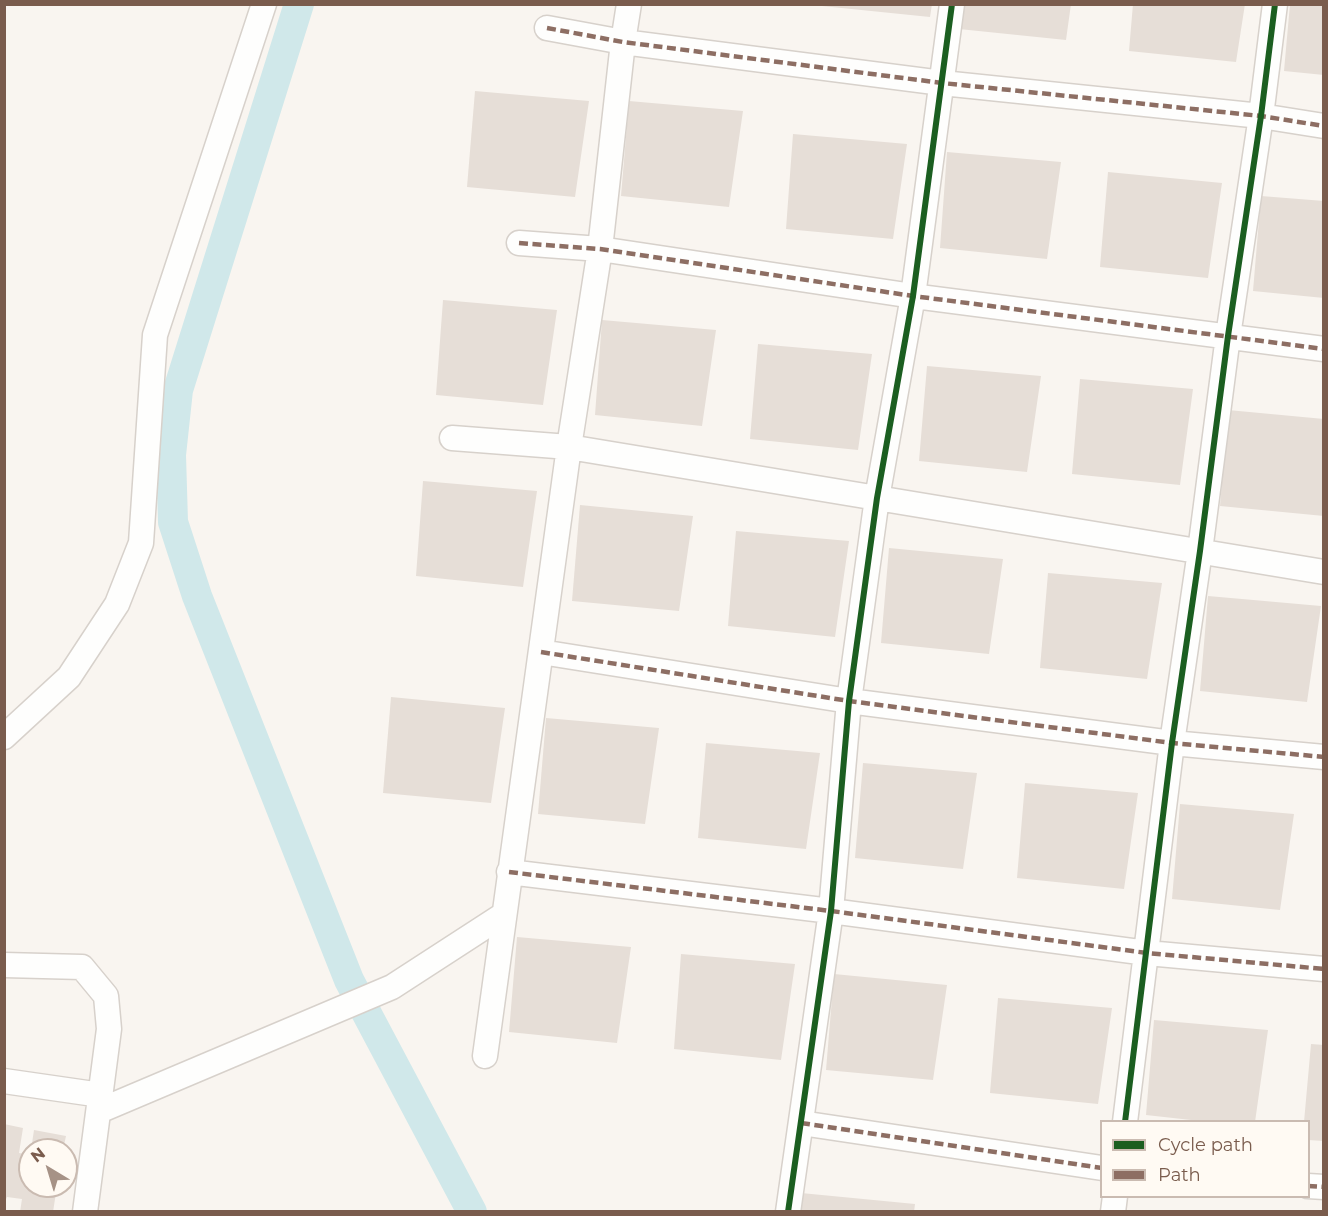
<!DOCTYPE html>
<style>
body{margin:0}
#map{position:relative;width:1328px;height:1216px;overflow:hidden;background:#f9f5f0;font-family:Montserrat,sans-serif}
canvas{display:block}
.frame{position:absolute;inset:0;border:6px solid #7a5c4d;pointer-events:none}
.legend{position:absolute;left:1100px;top:1120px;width:210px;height:78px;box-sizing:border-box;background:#fffaf3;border:2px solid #cabbb1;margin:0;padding:8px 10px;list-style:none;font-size:18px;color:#7a5c4d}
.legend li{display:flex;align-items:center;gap:12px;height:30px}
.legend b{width:30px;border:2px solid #cabbb1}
.north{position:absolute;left:18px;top:1138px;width:60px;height:60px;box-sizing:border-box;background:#fffaf3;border:2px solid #cabbb1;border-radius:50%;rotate:322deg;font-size:16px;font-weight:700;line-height:24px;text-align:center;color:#7a5c4d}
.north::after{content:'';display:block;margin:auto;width:21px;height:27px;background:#a69286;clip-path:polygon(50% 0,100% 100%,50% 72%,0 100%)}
</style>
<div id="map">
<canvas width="1328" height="1216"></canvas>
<div class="frame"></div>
<ul class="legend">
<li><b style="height:8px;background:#1b5e20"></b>Cycle path</li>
<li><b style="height:8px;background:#8d6e63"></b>Path</li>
</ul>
<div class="north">N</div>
</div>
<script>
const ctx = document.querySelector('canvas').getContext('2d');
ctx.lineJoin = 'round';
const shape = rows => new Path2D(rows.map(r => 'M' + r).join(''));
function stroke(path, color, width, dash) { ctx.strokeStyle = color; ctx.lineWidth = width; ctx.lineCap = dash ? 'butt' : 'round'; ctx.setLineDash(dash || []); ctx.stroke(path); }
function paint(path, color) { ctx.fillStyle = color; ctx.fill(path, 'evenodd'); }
const canal = shape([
 [299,4,178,390,171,455,173,522,197,596,349,980,472,1212]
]);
const building = shape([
 [822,4,932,4,930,17,822,6],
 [961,4,1071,4,1066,40,959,29],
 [1133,4,1245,4,1236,62,1129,51],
 [1290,4,1324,4,1324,75,1284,71],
 [475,91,589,101,575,197,467,187],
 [629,101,743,111,729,207,621,196],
 [793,134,907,144,893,239,786,229],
 [947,152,1061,162,1047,259,940,248],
 [1108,172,1222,183,1208,278,1100,267],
 [1261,196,1324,201,1324,298,1253,291],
 [443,300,557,310,543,405,436,395],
 [602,320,716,330,702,426,595,415],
 [758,344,872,354,858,450,750,439],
 [927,366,1041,376,1027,472,919,461],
 [1080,379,1193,389,1180,485,1072,474],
 [1228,410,1324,419,1324,516,1220,506],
 [423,481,537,491,523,587,416,576],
 [580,505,693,516,679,611,572,601],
 [736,531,849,541,835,637,728,626],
 [889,548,1003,559,989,654,881,643],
 [1048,573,1162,583,1147,679,1040,668],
 [1208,596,1321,606,1307,702,1200,691],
 [391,697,505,708,491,803,383,793],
 [546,718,659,728,645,824,538,814],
 [706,743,820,753,806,849,698,838],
 [863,763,977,773,963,869,855,858],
 [1025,783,1138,793,1124,889,1017,878],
 [1180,804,1294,814,1280,910,1172,899],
 [517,937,631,947,617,1043,509,1032],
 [681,954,795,964,781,1060,674,1049],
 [834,974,947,985,933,1080,826,1070],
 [998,998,1112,1008,1098,1104,990,1093],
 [1154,1020,1268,1030,1255,1122,1209,1122,1146,1115],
 [1311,1044,1324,1045,1324,1141,1308,1140,1308,1122,1304,1122],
 [4,1124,23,1128,19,1153,30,1155,30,1186,57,1186,53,1212,20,1212,22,1199,7,1197,4,1203],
 [34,1130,66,1136,63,1150,31,1150],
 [801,1193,915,1204,914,1212,799,1212]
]);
const street = shape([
 [547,28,623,42,942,83,1261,116,1324,126],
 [519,243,600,249,913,296,1324,349],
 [452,438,569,447,1324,572],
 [541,652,849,701,1172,743,1324,757],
 [4,737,69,677,117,604,141,543,155,335,264,4],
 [509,872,831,911,1147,953,1324,969],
 [4,965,82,967,106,996,109,1029,85,1212],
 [485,1056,569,447,600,249,623,42,629,4],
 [4,1081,101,1095],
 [99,1111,392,987,503,915],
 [1125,1122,1172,743,1200,551,1228,336,1261,116,1275,4],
 [801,1123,1102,1168],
 [1308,1186,1324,1187],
 [788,1212,831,911,849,701,877,498,913,296,952,4],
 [1113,1212,1115,1196]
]);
const quiet = shape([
 [547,28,623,42,942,83,1261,116,1324,126],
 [519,243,600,249,913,296,1324,349],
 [541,652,849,701,1172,743,1324,757],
 [509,872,831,911,1147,953,1324,969],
 [801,1123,1102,1168],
 [1308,1186,1324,1187]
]);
const cycleway = shape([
 [1125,1122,1172,743,1200,551,1228,336,1261,116,1275,4],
 [788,1212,831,911,849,701,877,498,913,296,952,4]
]);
stroke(canal, '#d0e8ea', 30);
paint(building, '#e6ded7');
stroke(street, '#d7d1cb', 27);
stroke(street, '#fefefd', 24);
stroke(quiet, '#8d6e63', 4.5, [9, 4.5]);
stroke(cycleway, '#1b5e20', 6);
</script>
